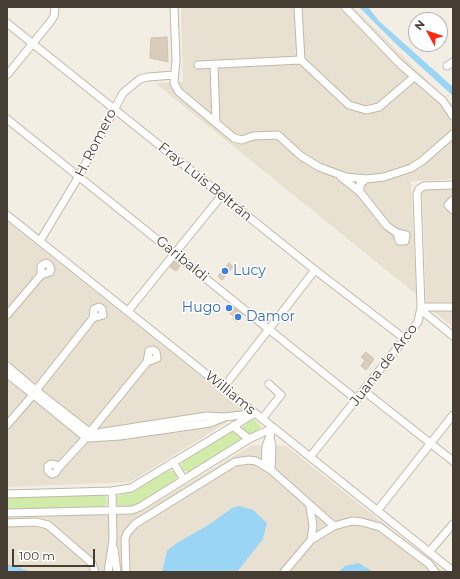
<!DOCTYPE html>
<meta charset="utf-8">
<style>
body{margin:0}
#map{position:relative;width:460px;height:579px;overflow:hidden;background:#f3eee4;font-family:Montserrat,sans-serif}
canvas{display:block}
.frame{position:absolute;inset:0;border:8px solid #463e33;pointer-events:none}
.north{position:absolute;left:408px;top:12px;width:40px;height:40px;box-sizing:border-box;background:#fff;border:1px solid #b5b2ad;border-radius:50%;rotate:310deg;font-size:11px;font-weight:700;line-height:16px;text-align:center;color:#463e33}
.north::after{content:'';display:block;margin:auto;width:14px;height:18px;background:#ff270f;clip-path:polygon(50% 0,100% 100%,50% 72%,0 100%)}
.scale{position:absolute;left:12px;top:549px;width:83px;height:18px;box-sizing:border-box;border:2px solid #463e33;border-top:0;padding-left:5px;font-size:12px;line-height:14px;white-space:nowrap;color:#463e33;-webkit-text-stroke:3px #fff;paint-order:stroke}
</style>
<div id="map">
<canvas width="460" height="579"></canvas>
<div class="frame"></div>
<div class="north">N</div>
<div class="scale">100 m</div>
</div>
<script>
const ctx = document.querySelector('canvas').getContext('2d');
ctx.lineJoin = 'round';
function paint(path, color) { ctx.fillStyle = color; ctx.fill(path, 'evenodd'); }
const shape = rows => new Path2D(rows.map(r => 'M' + r).join(''));
function stroke(path, color, width, dash) { ctx.strokeStyle = color; ctx.lineWidth = width; ctx.lineCap = dash ? 'butt' : 'round'; ctx.setLineDash(dash || []); ctx.stroke(path); }
function drawText(font, color, halo, rows, align = 'center') {
  ctx.font = font + ' Montserrat,sans-serif'; ctx.lineWidth = 3; ctx.setLineDash([]); ctx.textBaseline = 'middle'; ctx.strokeStyle = halo; ctx.fillStyle = color; for (const [text, x, y, turn = 0] of rows) {
    ctx.save(); ctx.translate(x, y); ctx.rotate((+turn || 0) * Math.PI / 180); ctx.textAlign = isNaN(turn) ? turn : align; if (halo) ctx.strokeText(text, 0, 0); ctx.fillText(text, 0, 0); ctx.restore();
  }
}
const residential = shape([
 [181,7,353,7,453,106,453,179,411,181,416,294,155,83,183,82],
 [453,189,453,327,433,311,432,304,426,303,422,193,424,190],
 [7,221,245,411,130,482,7,487],
 [252,445,286,446,445,572,7,572,7,518,139,513]
]);
const green = shape([
 [253,419,262,427,250,435,241,428],
 [232,431,242,437,241,441,190,473,182,470,181,466,183,461],
 [169,470,173,471,177,475,175,481,136,506,119,507,116,503,117,496,134,491],
 [100,494,105,496,107,500,107,504,102,508,7,509,7,498]
]);
const water = shape([
 [359,7,368,7,379,21,453,87,453,96,396,44],
 [239,506,253,510,267,523,263,539,237,572,162,572,167,551,177,543,210,524,232,508],
 [359,563,373,572,338,572,345,566],
 [7,564,21,568,31,572,7,572]
]);
const building = shape([
 [167,37,168,62,150,58,151,38,167,37],
 [175,261,181,265,176,271,170,267,175,261],
 [229,263,233,267,222,280,218,276,229,263],
 [229,304,243,315,237,322,233,319,234,317,225,309,229,304],
 [366,352,374,359,366,370,361,366,365,360,361,357,366,352]
]);
const minor = shape([
 [174,7,176,59,174,83,176,87,179,92,234,138,242,140,253,136,278,135,301,156,319,167,346,177,366,179,384,177,411,168,422,161,453,134],
 [298,7,301,60,349,105,366,110,379,107,414,77],
 [345,7,400,64,443,101,453,116],
 [7,23,315,270,405,339],
 [198,65,301,60],
 [214,65,216,122],
 [447,66,453,62],
 [7,75,51,21,54,16,55,7],
 [7,119,357,400],
 [341,177,360,192],
 [366,179,360,184,360,192,387,226,397,233,406,235,405,241,399,241,397,233],
 [453,200,448,205,453,210],
 [7,215,453,571],
 [40,241,79,176,123,93,140,79,148,77,174,75],
 [421,307,453,307],
 [421,310,453,336],
 [128,311,222,195],
 [7,315,41,275,41,266,46,263,49,265,51,269,50,272,41,275],
 [7,366,33,388],
 [7,374,30,392],
 [223,388,315,270],
 [37,389,93,318,94,309,99,307,102,309,103,315,93,318],
 [364,391,453,461],
 [38,392,88,431],
 [35,396,84,436],
 [262,419,281,395,269,384],
 [7,425,32,396],
 [233,426,249,439],
 [90,432,147,362,157,358,156,352,153,350,149,351,147,362],
 [91,433,97,433,207,416,224,417,251,414],
 [270,437,272,446,271,470],
 [89,438,120,436,210,423,222,418],
 [310,457,418,322,421,307,417,194,419,189,424,186,453,185],
 [173,462,184,480],
 [60,466,51,464,48,466,48,471,52,474,55,473,60,466,86,438],
 [265,466,266,446,273,428],
 [7,494,112,491,131,488,255,413],
 [377,511,453,415],
 [7,513,132,510,140,507,249,439,273,428],
 [7,523,36,522,48,525,92,563,95,572],
 [311,540,334,526],
 [114,549,117,572],
 [429,552,453,524],
 [108,572,113,540,112,491],
 [126,572,125,539,127,533,135,524,235,462,249,460,256,461,271,470,334,526,352,521,362,522,380,527,429,564,435,572],
 [284,572,311,540,313,526,310,507]
]);
const markers = [
 [225,271,4,"#3f7fe0"],
 [229,308,4,"#3f7fe0"],
 [238,317,4,"#3f7fe0"]
];
const streetNames = [
 ["H. Romero",96,143,-63],
 ["Fray Luis Beltrán",205,182,39],
 ["Garibaldi",182,259,39],
 ["Juana de Arco",384,365,-52],
 ["Williams",230,393,39]
];
const shopNames = [
 ["Lucy",233,271],
 ["Hugo",221,308,"right"],
 ["Damor",246,317]
];
paint(residential, '#e8e0d1');
paint(green, '#d1eba9');
paint(water, '#9bd5f5');
paint(building, '#d9ccbb');
stroke(building, '#d1c0ab', 1);
stroke(minor, '#c2b8a9', 9);
stroke(minor, '#fff', 7);
for (const [x, y, r, color] of markers) { const dot = new Path2D(); dot.arc(x, y, r, 0, 2 * Math.PI); ctx.fillStyle = color; ctx.fill(dot); stroke(dot, '#fff', 1.5); }
drawText('14px', '#463e33', '#fff', streetNames);
drawText('14px', '#366cbe', '#fff', shopNames, 'left');
</script>
